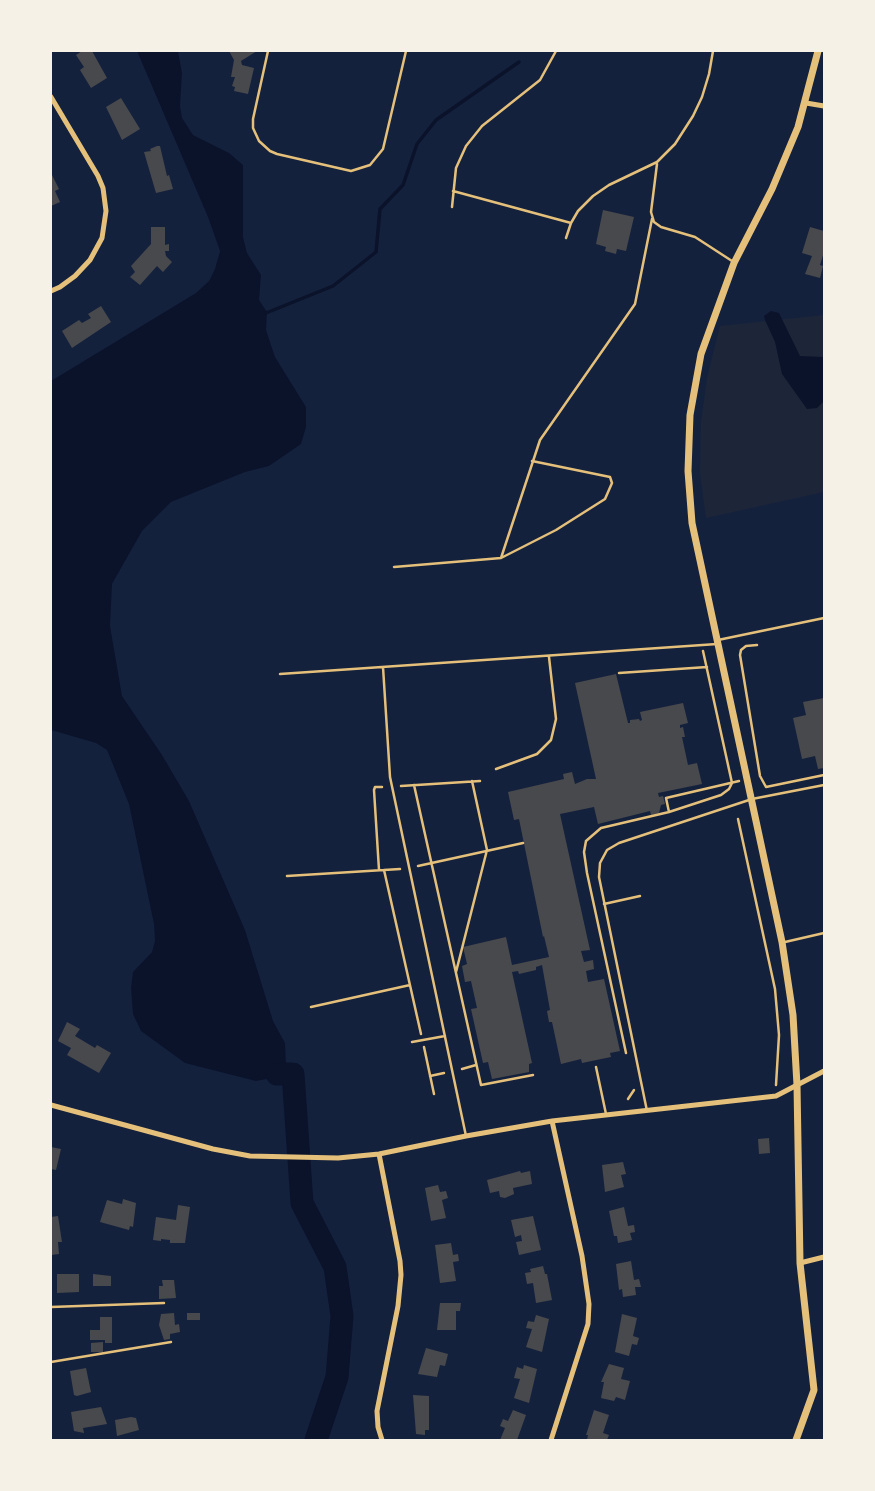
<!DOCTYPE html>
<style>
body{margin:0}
#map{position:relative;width:875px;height:1491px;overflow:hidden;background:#14213d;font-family:"IBM Plex Serif",serif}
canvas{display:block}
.frame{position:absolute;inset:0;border:52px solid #f6f1e7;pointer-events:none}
</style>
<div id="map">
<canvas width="875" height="1491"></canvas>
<div class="frame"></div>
</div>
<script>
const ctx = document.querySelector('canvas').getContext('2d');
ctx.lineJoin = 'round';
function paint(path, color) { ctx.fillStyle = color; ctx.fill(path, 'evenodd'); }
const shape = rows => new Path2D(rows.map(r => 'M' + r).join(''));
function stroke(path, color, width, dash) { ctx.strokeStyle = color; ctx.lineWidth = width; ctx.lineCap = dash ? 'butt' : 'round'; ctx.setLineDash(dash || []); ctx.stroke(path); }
const green = shape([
 [824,315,824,492,706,518,700,473,701,422,707,378,720,326]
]);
const water = shape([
 [137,51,178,51,182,73,180,106,182,118,193,135,229,153,243,165,243,237,247,253,261,275,259,300,267,312,266,330,275,357,306,407,306,427,301,444,269,466,245,472,171,502,142,531,112,584,110,626,122,696,162,755,189,801,245,930,273,1021,285,1043,286,1066,267,1079,256,1081,185,1063,141,1031,133,1014,131,988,133,972,152,952,155,941,154,924,129,804,107,750,96,743,51,730,51,381,196,293,209,281,215,269,220,251,208,217],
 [771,311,779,313,781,317,800,356,824,357,824,401,817,408,807,409,782,374,775,342,765,320,764,316]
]);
const stream = shape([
 [266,313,333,286,376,252,380,209,403,185,417,144,436,120,519,62]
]);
const river = shape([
 [277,1074,293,1074,302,1203,335,1267,342,1316,337,1377,316,1440]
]);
const building = shape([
 [82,51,92,51,107,78,91,88,80,70,84,67,76,55],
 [229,51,257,51,241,61,242,65,254,68,248,94,234,91,235,87,232,86,235,77,231,77,234,60],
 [121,98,140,129,122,140,106,107],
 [157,146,160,146,167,176,169,175,173,189,156,193,144,152,151,151,150,149],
 [51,173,59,189,55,191,60,202,51,206],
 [603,210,634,217,626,251,617,249,616,254,605,251,606,247,596,244],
 [151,227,165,227,165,245,169,244,169,251,165,251,166,256,172,262,163,272,157,266,140,285,130,277,135,272,131,266,151,244],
 [810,227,824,231,824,252,820,265,823,266,820,278,805,274,812,256,802,253],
 [101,306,111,322,72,348,62,331,79,320,82,323,91,318,88,314],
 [616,674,628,723,630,723,630,720,639,719,640,721,642,720,640,712,683,703,688,723,680,725,680,728,683,727,685,737,682,737,688,765,697,763,702,784,658,793,659,797,663,796,665,804,661,805,659,813,651,815,650,811,598,824,594,807,560,814,590,950,581,951,584,962,593,960,594,969,586,971,588,982,604,979,620,1051,610,1053,611,1057,582,1063,581,1059,561,1064,552,1022,549,1022,547,1011,550,1010,542,965,536,967,536,970,519,974,518,971,512,972,532,1063,529,1064,529,1072,492,1079,488,1062,483,1063,471,1009,477,1008,471,981,465,982,462,966,467,964,463,947,506,937,512,965,549,957,544,936,543,937,519,819,514,820,508,792,564,779,563,774,572,772,575,784,587,779,596,779,575,683],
 [824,698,824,768,818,769,815,756,802,759,793,718,806,715,803,702],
 [67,1022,80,1029,75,1036,95,1048,97,1045,111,1053,99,1073,67,1055,71,1048,58,1041],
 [769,1138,770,1153,759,1154,758,1139],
 [51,1147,61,1149,56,1170,51,1169],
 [623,1162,626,1174,621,1175,624,1187,605,1192,602,1165],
 [520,1171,521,1173,530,1171,532,1184,513,1188,514,1194,505,1198,500,1197,499,1191,490,1193,487,1180],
 [438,1185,440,1192,446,1191,448,1198,442,1200,446,1218,431,1221,425,1188],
 [123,1199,136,1203,133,1227,130,1226,129,1230,100,1222,107,1200,122,1204],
 [178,1205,190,1207,185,1243,170,1243,170,1240,161,1239,161,1241,153,1240,156,1217,176,1220],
 [624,1207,628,1226,634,1225,635,1232,630,1233,632,1240,618,1243,617,1236,614,1236,609,1211],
 [58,1216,62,1242,58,1242,59,1254,51,1255,51,1217],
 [533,1216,541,1250,519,1255,516,1242,522,1241,521,1235,515,1237,511,1220],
 [451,1243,453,1255,458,1254,459,1261,453,1262,456,1281,440,1283,435,1245],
 [631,1261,634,1280,639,1279,641,1287,635,1287,636,1295,623,1297,622,1289,619,1290,616,1264],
 [543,1266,545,1274,547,1274,552,1300,536,1303,533,1283,527,1284,525,1273,531,1272,530,1269],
 [57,1274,79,1274,79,1292,57,1293],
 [93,1274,111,1276,111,1286,93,1286],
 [162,1280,174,1280,176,1298,159,1299,159,1286,163,1286],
 [440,1303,461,1303,460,1311,456,1311,456,1330,437,1330],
 [174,1313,175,1325,179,1324,180,1332,170,1334,170,1339,164,1340,159,1325,161,1314],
 [187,1313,200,1313,200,1320,187,1320],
 [622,1314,637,1318,633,1336,639,1338,637,1345,632,1344,629,1356,615,1352],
 [536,1315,549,1319,542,1352,526,1347,532,1329,526,1328,528,1321,534,1322],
 [100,1317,112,1317,112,1343,105,1343,105,1340,90,1340,90,1330,100,1330],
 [103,1342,103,1352,91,1352,91,1343],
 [426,1348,448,1354,445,1366,440,1365,437,1377,418,1374],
 [609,1364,624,1368,621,1379,630,1381,625,1400,616,1397,614,1401,601,1398,604,1382,601,1382],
 [524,1365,537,1369,529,1403,514,1398,520,1379,514,1378,517,1367,523,1369],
 [86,1368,91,1392,77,1396,74,1395,70,1371],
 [413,1395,429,1396,429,1430,425,1430,425,1435,416,1434],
 [101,1407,107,1424,83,1428,84,1433,74,1431,71,1412],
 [513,1410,526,1415,517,1440,500,1440,505,1428,500,1426,503,1419,508,1421],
 [594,1410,609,1415,603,1433,609,1435,607,1440,587,1440,588,1435,586,1435],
 [131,1417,136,1418,139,1430,117,1436,115,1420]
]);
const path = shape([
 [757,645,746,646,741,650,740,655,760,776,766,787,824,775],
 [619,673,707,667],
 [414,785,481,1085,533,1075],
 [401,786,480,781],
 [669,812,721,795,729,789,732,783,703,651],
 [738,819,775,989,779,1035,776,1085],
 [418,866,523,843],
 [379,870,374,790,375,787,382,787],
 [384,870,421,1034],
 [287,876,400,869],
 [456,972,487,850,472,781],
 [311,1007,410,985],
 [424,1047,434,1094],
 [626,1053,587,873,584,852,586,841,601,828,669,812,666,798,739,781],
 [462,1069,476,1065],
 [430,1076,444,1073],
 [628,1099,634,1090]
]);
const service = shape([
 [268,51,253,119,253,128,259,141,270,151,277,154,351,171,370,165,383,149,406,51],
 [657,164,651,212,654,222,661,227,695,237,732,261],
 [453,191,571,223],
 [452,207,456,168,466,146,482,126,540,80,556,51],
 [566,238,571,223,578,211,593,196,609,185,657,162,675,144,693,116,702,97,709,74,713,51],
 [501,558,556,530,605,499,612,483,610,477,532,461],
 [394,567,501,558,540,440,635,304,652,219],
 [718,640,824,618],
 [383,667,390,777,466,1136],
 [280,674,717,644],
 [496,769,537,754,551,740,556,719,549,657],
 [604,904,640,896],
 [785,942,824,933],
 [412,1042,445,1036],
 [596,1067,606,1114],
 [647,1111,599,877,600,863,607,850,619,843,752,799,824,785],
 [51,1307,164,1303],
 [51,1362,171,1342]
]);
const minor = shape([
 [51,97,98,176,103,188,106,211,102,238,90,260,75,276,60,287,51,291],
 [806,103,824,106],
 [51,1105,213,1149,250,1156,338,1158,379,1154,466,1136,552,1121,776,1096,824,1071],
 [379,1154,400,1261,401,1275,398,1306,377,1411,378,1427,382,1440],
 [800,1263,824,1257],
 [551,1440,588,1324,589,1304,582,1256,552,1121]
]);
const tertiary = shape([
 [796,1440,814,1390,800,1263,797,1085,793,1015,782,942,692,523,688,471,690,415,701,354,734,263,772,189,798,127,818,51]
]);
paint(green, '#1d2539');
paint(water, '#0b132b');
stroke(stream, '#0b132b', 3.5);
stroke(river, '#0b132b', 23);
paint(building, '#48494c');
stroke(path, '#e5c07b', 2.5);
stroke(service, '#e5c07b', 2.5);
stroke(minor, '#e5c07b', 5);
stroke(tertiary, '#e5c07b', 7);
</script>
